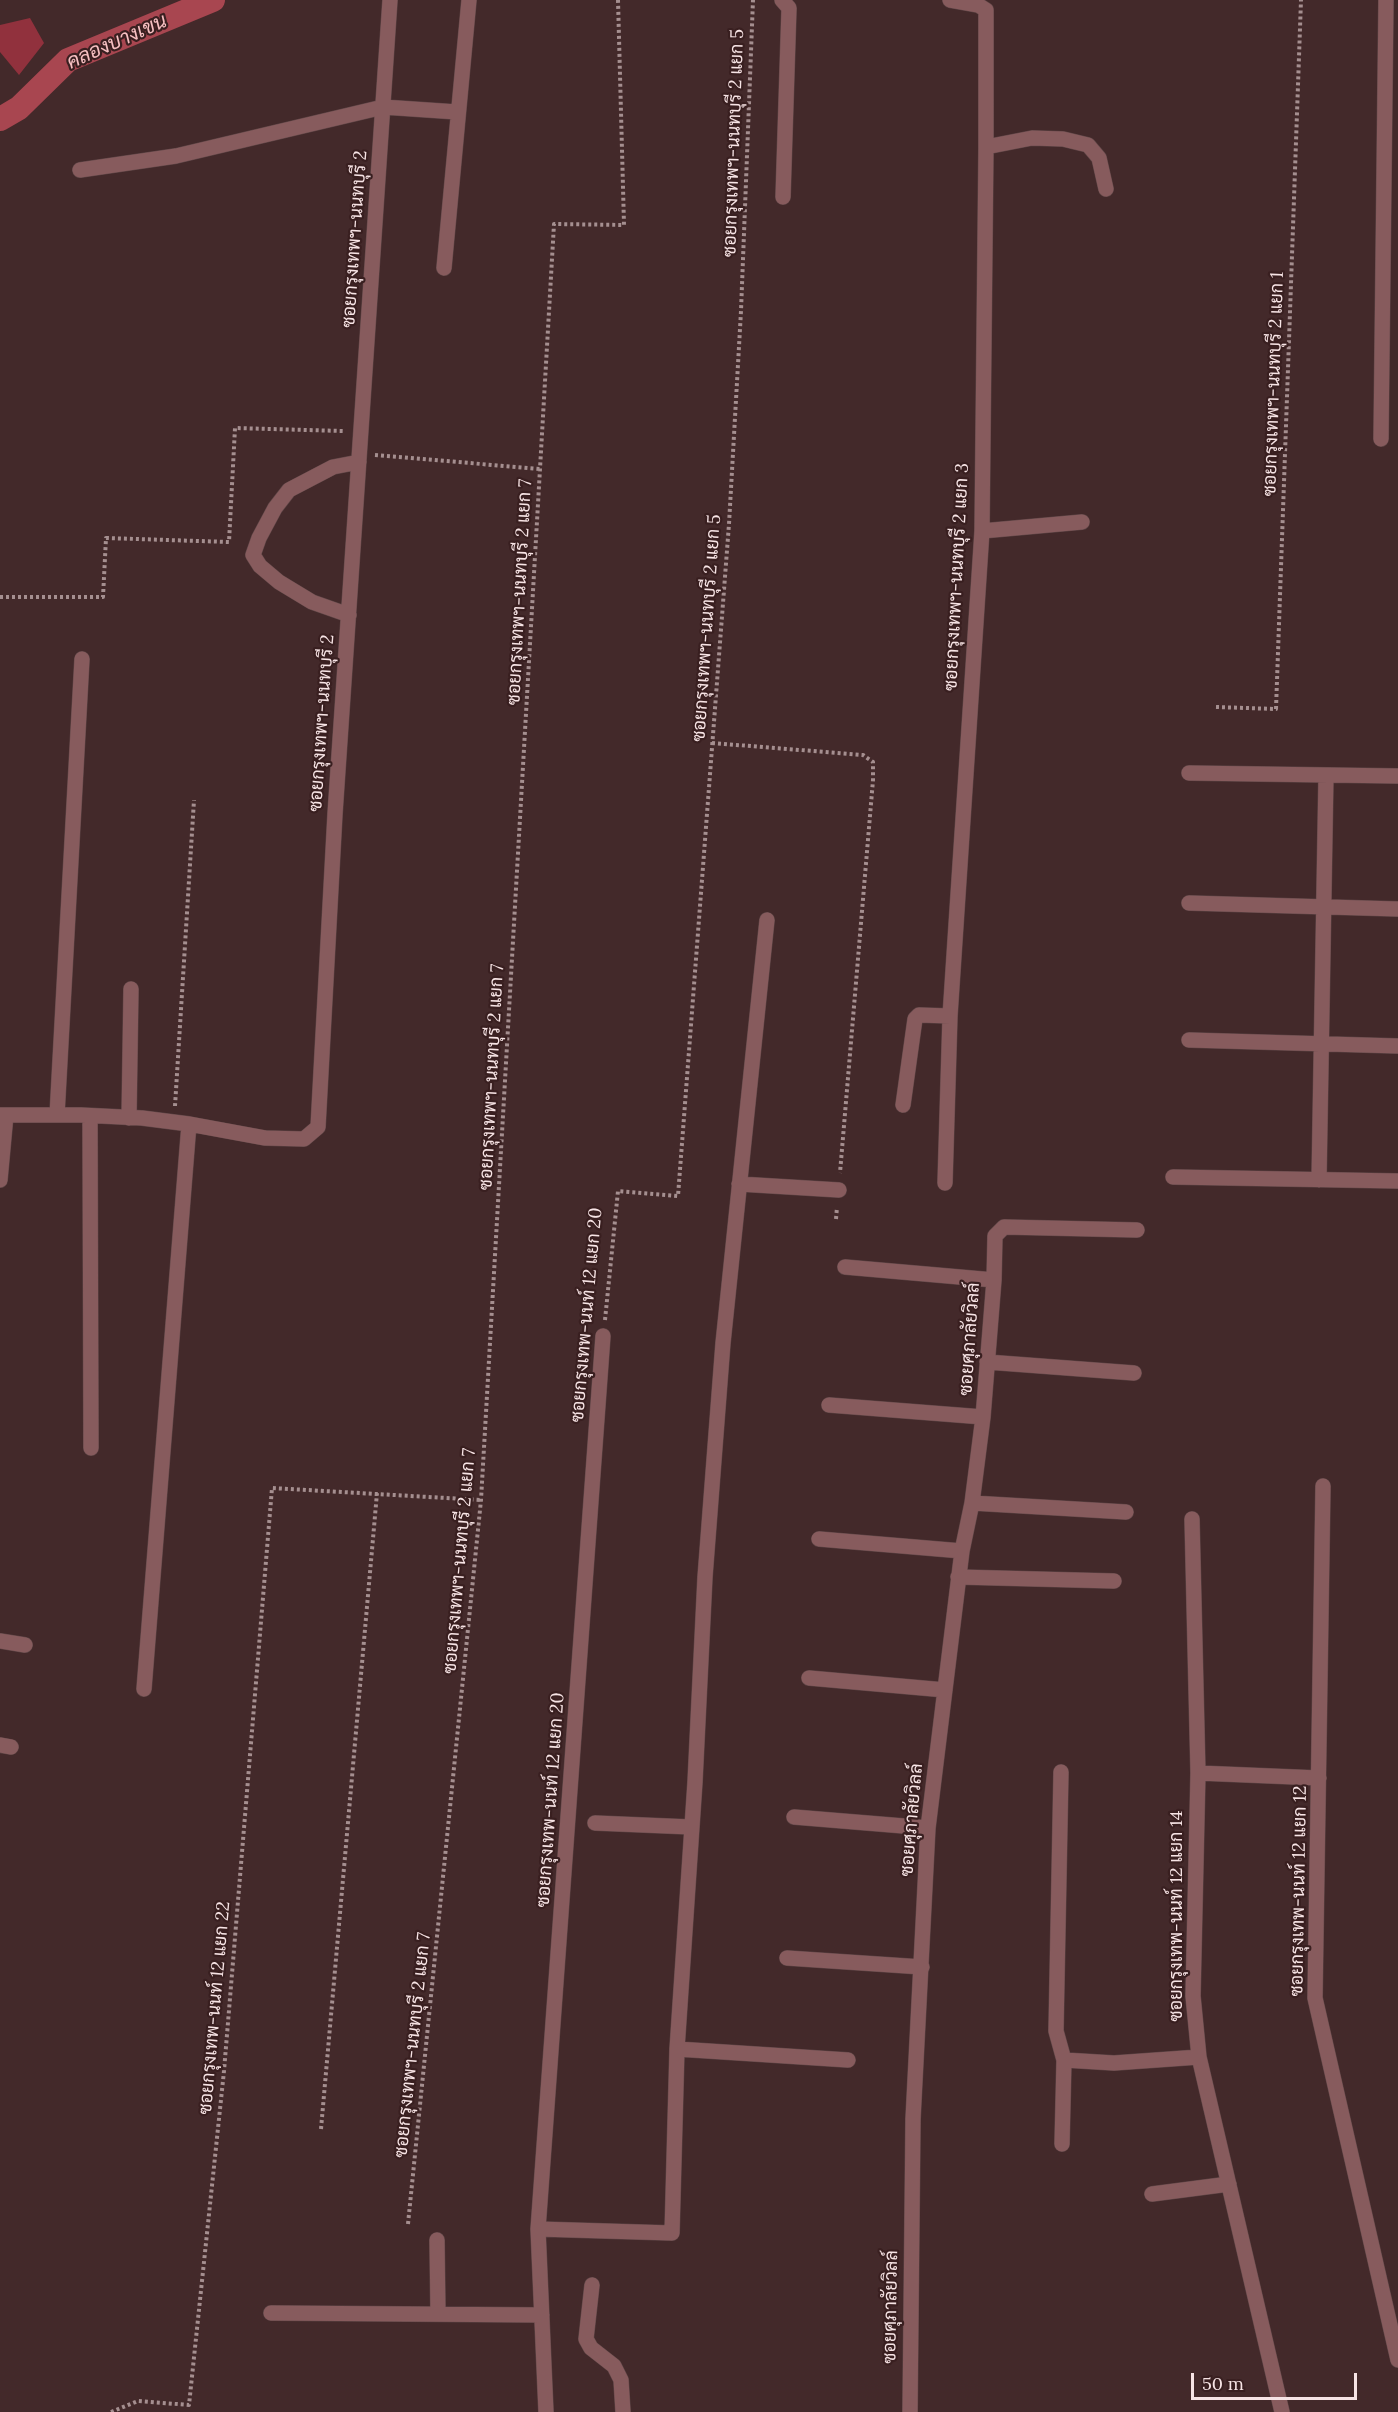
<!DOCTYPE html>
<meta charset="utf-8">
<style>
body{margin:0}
#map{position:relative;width:1398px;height:2412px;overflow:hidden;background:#43292a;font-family:Lora,serif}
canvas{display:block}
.scale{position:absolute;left:1191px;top:2373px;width:166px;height:27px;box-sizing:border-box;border:3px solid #f7e4e5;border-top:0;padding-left:8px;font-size:18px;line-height:21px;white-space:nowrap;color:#f7e4e5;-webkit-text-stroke:4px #391f20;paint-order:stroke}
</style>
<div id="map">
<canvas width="1398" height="2412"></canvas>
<div class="scale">50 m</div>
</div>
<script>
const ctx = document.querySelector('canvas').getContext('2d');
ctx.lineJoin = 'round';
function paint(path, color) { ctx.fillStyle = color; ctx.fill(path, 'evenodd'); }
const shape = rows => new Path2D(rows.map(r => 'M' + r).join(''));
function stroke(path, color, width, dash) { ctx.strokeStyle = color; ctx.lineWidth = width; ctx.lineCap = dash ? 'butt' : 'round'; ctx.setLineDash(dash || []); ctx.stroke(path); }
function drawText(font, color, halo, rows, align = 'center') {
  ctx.font = font + ' Lora,Sarabun,serif'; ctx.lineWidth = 4.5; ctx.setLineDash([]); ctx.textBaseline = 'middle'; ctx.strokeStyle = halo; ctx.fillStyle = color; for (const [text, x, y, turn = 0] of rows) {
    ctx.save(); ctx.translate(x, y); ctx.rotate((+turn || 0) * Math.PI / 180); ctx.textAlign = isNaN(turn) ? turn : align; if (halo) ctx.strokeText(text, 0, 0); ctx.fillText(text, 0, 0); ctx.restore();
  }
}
const forest = shape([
 [30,18,44,43,19,75,0,52,0,25]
]);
const canal = shape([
 [0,119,19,108,68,60,213,0]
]);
const path = shape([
 [375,455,540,469],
 [0,597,103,597,106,538,229,542,235,428,344,431],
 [1216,707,1276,709,1301,0],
 [712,743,863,755,873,762,873,780,840,1173],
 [175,1106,194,800],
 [836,1219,837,1207],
 [605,1320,618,1191,678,1196,729,524,741,311,753,0],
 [321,2129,377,1493],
 [408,2224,481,1500,554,224,624,225,618,0],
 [111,2412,138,2401,189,2405,224,2071,272,1488,481,1500]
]);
const minor = shape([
 [782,0,789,8,783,197],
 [986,147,1032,138,1063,139,1088,145,1099,158,1106,189],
 [80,170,176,156,383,107,457,112],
 [444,268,469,0],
 [1381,439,1386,0],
 [982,531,1082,522],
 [349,615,312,602,279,582,260,566,253,555,259,538,275,508,289,490,333,467,359,462],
 [1189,773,1398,776],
 [1189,903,1398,909],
 [1189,1040,1398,1046],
 [903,1105,915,1019,919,1015,950,1016],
 [0,1115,81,1115,142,1118,189,1124,265,1138,304,1139,318,1127,335,814,390,0],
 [57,1115,82,659],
 [90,1116,91,1448],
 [129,1118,131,989],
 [1173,1177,1398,1181],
 [0,1180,6,1115],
 [1319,1180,1326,775],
 [945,1183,950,1016,982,531,986,147,986,10,978,5,950,0],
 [739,1184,839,1190],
 [845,1267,994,1280],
 [987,1362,1134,1373],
 [829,1405,983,1417],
 [1323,1486,1315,1998,1398,2360],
 [972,1503,1126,1512],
 [1192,1519,1198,1773,1193,1996,1199,2057,1282,2412],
 [819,1539,962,1551],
 [958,1577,1114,1581],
 [0,1641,25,1645],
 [809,1678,945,1690],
 [144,1689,189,1124],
 [0,1745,11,1747],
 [1061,1772,1056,2031,1064,2060,1114,2063,1199,2057],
 [1198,1773,1319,1778],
 [794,1817,928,1828],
 [595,1823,691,1827],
 [787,1958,922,1967],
 [677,2049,848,2060],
 [1062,2144,1064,2060],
 [1152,2194,1229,2184],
 [538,2229,672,2233,677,2049,695,1782,705,1577,723,1343,767,920],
 [437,2240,438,2314],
 [592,2285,586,2339,591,2348,614,2366,621,2380,623,2412],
 [271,2313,542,2315],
 [546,2412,538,2229,603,1336],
 [910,2412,913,2119,928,1828,962,1551,972,1503,983,1417,994,1280,995,1236,1004,1227,1137,1230]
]);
const streetNames = [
 ["ซอยกรุงเทพฯ-นนทบุรี 2 แยก 5",734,143,-88],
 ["ซอยกรุงเทพฯ-นนทบุรี 2",355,239,-86],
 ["ซอยกรุงเทพฯ-นนทบุรี 2 แยก 1",1274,384,-88],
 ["ซอยกรุงเทพฯ-นนทบุรี 2 แยก 3",957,577,-87],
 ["ซอยกรุงเทพฯ-นนทบุรี 2 แยก 7",520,592,-87],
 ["ซอยกรุงเทพฯ-นนทบุรี 2 แยก 5",707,628,-86],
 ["ซอยกรุงเทพฯ-นนทบุรี 2",322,723,-86],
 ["ซอยกรุงเทพฯ-นนทบุรี 2 แยก 7",492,1077,-87],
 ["ซอยกรุงเทพ-นนท์ 12 แยก 20",587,1315,-85],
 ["ซอยศุภาลัยวิลล์",970,1339,-86],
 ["ซอยกรุงเทพฯ-นนทบุรี 2 แยก 7",460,1561,-85],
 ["ซอยกรุงเทพ-นนท์ 12 แยก 20",551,1800,-86],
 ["ซอยศุภาลัยวิลล์",912,1820,-85],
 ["ซอยกรุงเทพ-นนท์ 12 แยก 12",1299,1891,-89],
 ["ซอยกรุงเทพ-นนท์ 12 แยก 14",1177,1916,-90],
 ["ซอยกรุงเทพ-นนท์ 12 แยก 22",215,2008,-85],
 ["ซอยกรุงเทพฯ-นนทบุรี 2 แยก 7",413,2045,-84],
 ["ซอยศุภาลัยวิลล์",891,2307,-89]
];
const waterNames = [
 ["คลองบางเขน",117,42,-24]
];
paint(forest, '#91313d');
stroke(canal, '#a84650', 24);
stroke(minor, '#604748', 16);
stroke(path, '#a58f90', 4, [3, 3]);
stroke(minor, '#875b5d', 15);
drawText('18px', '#f7e4e5', '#391f20', streetNames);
drawText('italic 20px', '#f7c0c2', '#391f20', waterNames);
</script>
